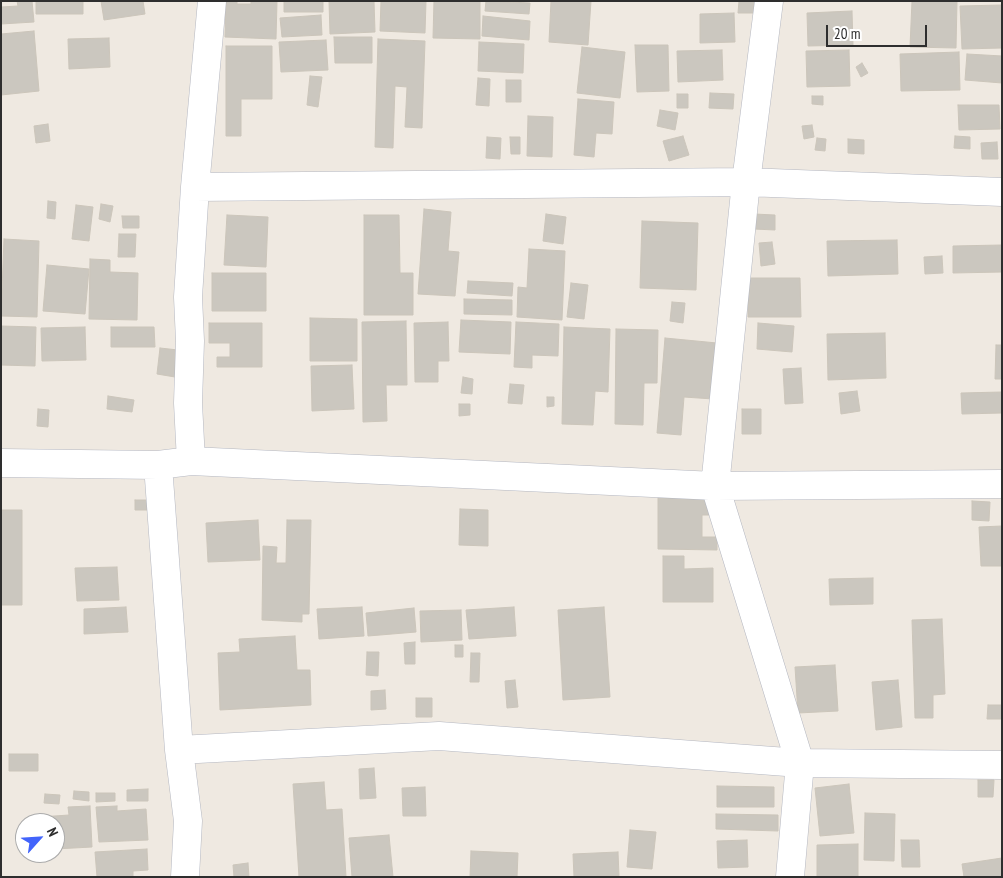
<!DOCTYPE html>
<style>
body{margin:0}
#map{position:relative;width:1003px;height:878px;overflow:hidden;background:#efe9e1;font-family:"PT Sans Narrow",sans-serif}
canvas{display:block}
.frame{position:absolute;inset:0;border:2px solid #2e2e2e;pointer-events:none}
.north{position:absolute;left:15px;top:813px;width:50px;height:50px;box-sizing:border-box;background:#fff;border:1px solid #ababab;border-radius:50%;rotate:64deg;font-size:14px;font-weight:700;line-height:20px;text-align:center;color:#2e2e2e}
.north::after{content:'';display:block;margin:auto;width:18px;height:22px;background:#4264fb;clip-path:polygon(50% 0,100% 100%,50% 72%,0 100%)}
.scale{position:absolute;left:826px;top:25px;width:101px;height:22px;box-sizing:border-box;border:2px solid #2e2e2e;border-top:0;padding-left:6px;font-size:15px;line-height:18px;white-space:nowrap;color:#2e2e2e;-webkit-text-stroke:4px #fff;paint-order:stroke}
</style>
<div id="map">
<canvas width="1003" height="878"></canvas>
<div class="frame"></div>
<div class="north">N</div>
<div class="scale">20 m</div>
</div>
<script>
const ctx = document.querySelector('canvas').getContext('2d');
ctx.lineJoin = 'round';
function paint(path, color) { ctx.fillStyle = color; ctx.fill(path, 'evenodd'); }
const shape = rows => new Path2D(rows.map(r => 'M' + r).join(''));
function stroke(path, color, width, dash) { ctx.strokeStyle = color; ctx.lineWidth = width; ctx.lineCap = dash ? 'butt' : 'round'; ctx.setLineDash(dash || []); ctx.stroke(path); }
const building = shape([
 [17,1,32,1,34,22,1,24,1,7,18,6,17,1],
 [36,1,83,1,83,14,36,14,36,1],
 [101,1,143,1,145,14,104,20,101,1],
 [226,1,237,1,237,4,251,4,251,1,277,1,276,39,225,37,226,1],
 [284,1,323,1,323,12,284,12,284,1],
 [329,1,374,1,375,32,330,34,329,1],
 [381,1,426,1,425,33,380,31,381,1],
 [434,1,480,1,480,39,433,38,434,1],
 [486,1,530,3,529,14,485,11,486,1],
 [551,1,591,1,588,45,549,42,551,1],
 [739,1,754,1,754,13,738,13,739,1],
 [912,1,957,1,956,48,910,47,912,1],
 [1002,5,1002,48,962,49,960,6,1002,5],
 [852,11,853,45,808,46,807,13,852,11],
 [734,13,735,42,700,43,700,14,734,13],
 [321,15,322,35,282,37,280,18,321,15],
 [483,16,530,21,529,40,482,36,483,16],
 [34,31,39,91,1,95,1,34,34,31],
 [334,37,372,37,372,63,335,63,334,37],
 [109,38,110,67,69,69,68,39,109,38],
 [378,39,425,41,422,128,405,127,407,87,395,86,393,148,375,147,378,39],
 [326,40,328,70,281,72,279,42,326,40],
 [479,42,524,44,523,73,478,71,479,42],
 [635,45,668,45,669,91,637,92,635,45],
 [226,46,272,46,272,99,241,99,241,136,226,136,226,46],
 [582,47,625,52,620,98,577,93,582,47],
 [722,50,723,80,678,82,677,51,722,50],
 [849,50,850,86,807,87,806,51,849,50],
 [959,52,960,90,901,91,900,54,959,52],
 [967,54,1002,56,1002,83,965,80,967,54],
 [862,63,868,73,861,77,856,67,862,63],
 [310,76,322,77,318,107,307,105,310,76],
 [478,78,490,79,489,106,476,105,478,78],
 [506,80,521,80,521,102,506,102,506,80],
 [710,93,734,94,733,109,709,108,710,93],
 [677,94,688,94,688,108,677,108,677,94],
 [812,96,823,96,823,105,812,104,812,96],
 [578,99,614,102,612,134,596,133,594,157,574,155,578,99],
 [958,105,999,105,1000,129,959,130,958,105],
 [660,110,678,113,675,130,657,126,660,110],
 [528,116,553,117,552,157,527,156,528,116],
 [48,124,50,141,36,143,34,126,48,124],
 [812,125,814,137,804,139,802,126,812,125],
 [683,136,689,155,669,161,663,141,683,136],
 [955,136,970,137,970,149,954,148,955,136],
 [487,137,501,138,500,159,486,158,487,137],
 [510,137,520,137,520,154,511,154,510,137],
 [817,138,826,139,825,151,815,150,817,138],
 [848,139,864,140,864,154,848,153,848,139],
 [997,142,998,159,982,159,981,143,997,142],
 [48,201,56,202,55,219,47,218,48,201],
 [101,204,113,206,110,222,99,219,101,204],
 [76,205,93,207,89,241,72,239,76,205],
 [424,209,451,212,448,251,459,252,455,296,418,294,424,209],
 [546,214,566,217,563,244,543,241,546,214],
 [754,214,775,215,775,230,754,229,754,214],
 [227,215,268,217,266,267,224,265,227,215],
 [364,215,399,215,400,273,413,273,413,315,364,315,364,215],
 [122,216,139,216,139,228,123,228,122,216],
 [642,221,698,223,696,290,640,288,642,221],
 [119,234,136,234,135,257,118,257,119,234],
 [4,239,39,241,37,317,1,316,4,239],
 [897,240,898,274,828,276,827,241,897,240],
 [772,242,775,264,761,266,759,243,772,242],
 [1002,245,1002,272,953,273,953,246,1002,245],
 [529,249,565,251,562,320,517,317,518,287,527,288,529,249],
 [942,256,943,273,925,274,924,257,942,256],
 [90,259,110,260,110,272,138,273,137,320,89,319,90,259],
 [47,265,89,269,85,314,43,311,47,265],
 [212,273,266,273,266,311,212,311,212,273],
 [748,278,800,278,801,317,748,317,748,278],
 [468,281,513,283,512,296,467,293,468,281],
 [571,283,588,285,584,319,567,317,571,283],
 [464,299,512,300,512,315,464,314,464,299],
 [672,302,685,303,683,323,670,321,672,302],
 [310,318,357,319,357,361,310,361,310,318],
 [461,320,511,322,510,354,459,352,461,320],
 [406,321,407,385,386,385,387,421,363,422,362,322,406,321],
 [448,322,449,361,438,361,438,382,415,382,414,323,448,322],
 [516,322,559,324,558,356,532,355,532,368,514,367,516,322],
 [209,323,262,323,262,367,217,367,217,357,230,357,230,343,209,343,209,323],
 [758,323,794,326,792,352,757,349,758,323],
 [1,326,36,327,35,366,1,365,1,326],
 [85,327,86,360,42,361,41,328,85,327],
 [111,327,154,327,155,347,111,347,111,327],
 [564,327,610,329,608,392,595,391,593,425,562,424,564,327],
 [616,329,658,330,657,383,644,383,643,425,615,424,616,329],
 [885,333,886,378,828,380,827,334,885,333],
 [665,338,717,343,713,399,684,397,681,435,657,433,665,338],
 [996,345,1002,345,1002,379,995,379,996,345],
 [160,348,178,350,175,377,157,374,160,348],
 [352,365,354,409,312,411,311,366,352,365],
 [801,368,803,403,785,404,783,369,801,368],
 [463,377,473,379,472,394,461,393,463,377],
 [510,384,524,385,522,404,508,403,510,384],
 [857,391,860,411,841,414,839,393,857,391],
 [1002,392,1002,413,962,414,961,393,1002,392],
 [108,396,134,400,132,412,107,409,108,396],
 [547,397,554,397,554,406,547,407,547,397],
 [459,404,470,404,470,415,459,416,459,404],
 [38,409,49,410,48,427,37,426,38,409],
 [742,409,761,409,761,434,742,434,742,409],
 [658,490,713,491,713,515,702,515,702,537,717,537,717,550,658,549,658,490],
 [135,500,152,500,152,510,135,510,135,500],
 [972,501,990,502,989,521,972,520,972,501],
 [460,509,488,510,488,546,459,545,460,509],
 [1,510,22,510,22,605,1,605,1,510],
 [258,520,260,560,208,562,206,523,258,520],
 [287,520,311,520,309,614,302,614,302,622,262,620,263,546,277,547,276,563,286,563,287,520],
 [1002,526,1002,566,981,566,979,527,1002,526],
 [663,556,684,556,684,569,713,568,713,602,663,602,663,556],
 [117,567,119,600,77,601,75,568,117,567],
 [873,578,873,604,830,605,829,579,873,578],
 [126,607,128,632,84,634,84,609,126,607],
 [362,607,364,636,319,639,317,609,362,607],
 [514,607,516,636,469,639,466,610,514,607],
 [604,607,610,697,563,700,558,610,604,607],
 [414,608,416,632,368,636,366,613,414,608],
 [461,610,462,640,421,642,420,611,461,610],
 [942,619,945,694,933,695,933,718,915,718,912,620,942,619],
 [295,636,297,670,310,670,311,705,220,710,218,653,240,652,239,639,295,636],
 [415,642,415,664,405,664,404,643,415,642],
 [455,645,463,645,463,657,455,657,455,645],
 [367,652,379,652,378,676,366,675,367,652],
 [471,653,480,653,479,682,470,682,471,653],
 [835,665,838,711,798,713,795,667,835,665],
 [515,680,518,707,507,708,505,681,515,680],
 [898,680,902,727,876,730,872,682,898,680],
 [385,690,386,709,371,710,371,691,385,690],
 [416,698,432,698,432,717,416,717,416,698],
 [988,705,1002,705,1002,719,987,719,988,705],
 [9,754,38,754,38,771,9,771,9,754],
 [374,768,376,798,360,799,359,769,374,768],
 [978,780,994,780,993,797,978,797,978,780],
 [324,782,326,810,342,809,346,877,299,877,293,784,324,782],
 [849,784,854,833,820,836,815,788,849,784],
 [717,786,774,787,774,807,717,807,717,786],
 [425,787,426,816,403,816,402,788,425,787],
 [148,789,148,801,127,801,127,790,148,789],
 [74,791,89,792,89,801,73,799,74,791],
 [96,793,115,793,115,801,96,802,96,793],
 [45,794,60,795,59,804,44,803,45,794],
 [90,806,92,847,55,849,55,823,41,823,40,817,69,815,68,807,90,806],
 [117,806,117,811,146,809,148,840,99,842,96,807,117,806],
 [865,813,895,814,894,861,864,860,865,813],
 [716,814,778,815,778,831,716,829,716,814],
 [630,830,656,832,652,869,627,867,630,830],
 [389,835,393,877,352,877,349,838,389,835],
 [747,840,748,867,718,868,717,841,747,840],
 [901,840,919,840,920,867,902,867,901,840],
 [858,844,858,877,817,877,817,845,858,844],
 [147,849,148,870,133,871,133,877,97,877,95,852,147,849],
 [471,851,518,853,517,877,470,877,471,851],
 [618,852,619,876,574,877,573,854,618,852],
 [1002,858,1002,877,964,877,962,864,1002,858],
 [248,863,249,877,234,877,233,865,248,863]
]);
const minor = shape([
 [769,1,746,182,715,486,800,763,790,877],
 [195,187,746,182,1002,192],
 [191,461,188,403,190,341,188,297,195,187,212,1],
 [1,463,158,465,191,461,715,486,1002,484],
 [158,465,179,750,188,821,185,877],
 [179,750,439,736,800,763,1002,765]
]);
paint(building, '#cbc7bf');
stroke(building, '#cbc5ba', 1);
stroke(minor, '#b4b7c1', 29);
stroke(minor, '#fff', 28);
</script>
